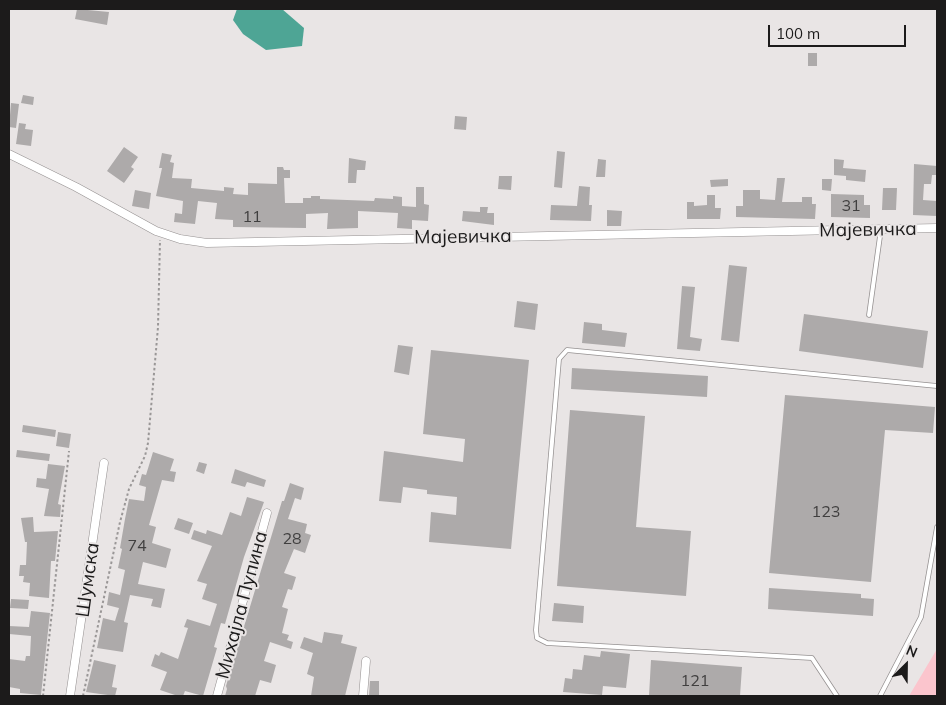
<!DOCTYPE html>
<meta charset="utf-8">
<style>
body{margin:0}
#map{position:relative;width:946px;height:705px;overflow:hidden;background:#e9e5e5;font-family:Mulish,sans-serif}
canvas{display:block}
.frame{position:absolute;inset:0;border:10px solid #1c1b1b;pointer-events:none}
.north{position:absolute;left:881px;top:640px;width:50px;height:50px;-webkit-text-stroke:4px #e9e5e5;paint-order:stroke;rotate:23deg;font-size:14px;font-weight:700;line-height:20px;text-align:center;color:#1c1b1b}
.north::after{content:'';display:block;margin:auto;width:18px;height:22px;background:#1c1b1b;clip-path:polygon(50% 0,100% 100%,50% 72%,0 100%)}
.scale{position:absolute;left:768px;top:25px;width:138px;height:22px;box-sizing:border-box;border:2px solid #1c1b1b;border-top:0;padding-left:6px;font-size:15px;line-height:18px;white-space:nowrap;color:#1c1b1b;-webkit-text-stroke:4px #e9e5e5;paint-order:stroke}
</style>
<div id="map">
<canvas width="946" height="705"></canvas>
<div class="frame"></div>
<div class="north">N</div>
<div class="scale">100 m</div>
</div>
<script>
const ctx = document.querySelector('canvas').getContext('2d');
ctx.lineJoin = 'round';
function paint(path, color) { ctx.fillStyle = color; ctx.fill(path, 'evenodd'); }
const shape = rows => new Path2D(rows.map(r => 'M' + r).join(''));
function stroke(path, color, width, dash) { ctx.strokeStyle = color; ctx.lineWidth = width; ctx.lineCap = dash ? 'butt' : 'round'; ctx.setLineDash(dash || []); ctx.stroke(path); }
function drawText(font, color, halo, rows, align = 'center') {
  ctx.font = font + ' Mulish,sans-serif'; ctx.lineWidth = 4; ctx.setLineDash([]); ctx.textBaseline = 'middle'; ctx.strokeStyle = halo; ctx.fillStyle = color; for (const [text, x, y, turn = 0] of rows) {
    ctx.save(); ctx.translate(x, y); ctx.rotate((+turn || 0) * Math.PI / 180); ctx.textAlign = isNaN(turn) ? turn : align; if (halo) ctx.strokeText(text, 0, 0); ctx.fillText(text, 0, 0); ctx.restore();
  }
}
const green = shape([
 [937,649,937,696,909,696]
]);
const water = shape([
 [237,9,282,9,304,28,302,46,266,50,243,34,233,20]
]);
const building = shape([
 [77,9,109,12,107,25,75,19],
 [808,53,817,53,817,66,808,66],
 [23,95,34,97,33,105,21,103],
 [11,103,19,104,16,128,9,127],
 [455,116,467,117,466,130,454,129],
 [19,123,26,124,25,129,33,130,31,146,16,144],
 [124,147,138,157,131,167,134,169,124,183,107,171],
 [557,151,565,152,562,188,554,187],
 [162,153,172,155,170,162,174,163,172,178,192,179,191,188,224,191,224,187,234,188,233,194,248,195,248,183,277,184,277,167,283,167,284,170,290,170,290,178,284,178,285,203,303,203,303,198,311,198,311,196,320,196,320,199,374,201,375,198,393,199,393,196,402,197,402,206,416,207,416,187,424,187,424,204,429,205,428,221,412,220,412,229,397,228,398,213,358,211,358,228,327,229,328,213,306,214,306,228,233,227,233,220,215,219,217,203,198,201,195,224,174,222,175,213,182,214,183,201,156,196,162,168,159,168],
 [349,158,366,161,365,170,357,170,356,183,348,183],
 [598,159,606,160,605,177,596,177],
 [834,159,844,160,843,168,866,170,865,182,846,180,846,176,834,175],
 [914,164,937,166,937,175,932,175,931,184,924,184,923,200,937,201,937,216,913,215],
 [499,176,512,176,511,190,498,189],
 [777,178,785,178,782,202,802,202,802,197,812,197,812,204,816,204,815,219,736,217,736,206,743,206,743,190,760,190,760,199,775,200],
 [728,179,728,186,711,187,710,180],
 [822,179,832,179,831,191,822,190],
 [579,186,590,187,589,205,592,205,591,221,550,220,551,205,577,206],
 [883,188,897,188,896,210,882,210],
 [135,190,151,193,149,209,132,206],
 [831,194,864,195,864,205,870,205,870,218,831,217],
 [707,195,715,195,715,208,721,208,720,219,687,219,687,202,694,202,694,206,707,205],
 [480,207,488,207,487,213,494,213,494,225,462,221,463,211,480,212],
 [607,210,622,211,621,226,607,226],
 [729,265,747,267,739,342,721,340],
 [682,286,695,287,690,337,702,339,700,351,677,349],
 [517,301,538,304,535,330,514,327],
 [804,314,928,331,923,368,799,351],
 [584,322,602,324,602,330,627,333,625,347,582,343],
 [398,345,413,347,409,375,394,372],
 [431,350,529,360,511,549,429,542,431,512,456,515,457,497,427,494,427,490,403,487,401,503,379,501,384,451,463,462,465,439,423,434],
 [572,368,708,376,707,397,571,389],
 [785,395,935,407,933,433,885,430,871,582,769,573],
 [570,410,645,416,636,527,691,531,686,596,557,586],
 [23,425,56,430,55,437,22,432],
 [58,432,71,434,69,448,56,446],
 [17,450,50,454,49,461,16,457],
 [153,452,174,459,170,471,176,472,174,482,162,480,149,525,156,527,152,543,171,549,166,568,143,562,138,584,165,589,161,608,151,606,153,599,130,595,124,622,128,623,123,652,97,648,103,618,115,621,119,608,107,605,109,592,120,595,125,570,118,568,122,549,120,548,125,519,129,499,144,501,146,487,139,485,142,474,146,475],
 [199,462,207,464,204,474,196,471],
 [48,464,65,466,58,504,61,505,60,517,44,516,49,489,36,487,37,478,46,479],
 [235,469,266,480,264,487,247,482,245,487,231,483],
 [290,483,304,488,301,500,295,498,288,519,307,524,305,533,311,535,305,553,294,549,284,573,296,577,292,590,288,589,282,607,288,609,282,633,289,635,287,640,293,642,291,649,270,642,264,661,276,665,271,683,260,680,255,696,225,696,227,689,226,686,282,501,284,501],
 [247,497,264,502,244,557,225,624,221,623,214,647,217,648,203,696,185,691,183,696,178,696,160,690,167,672,151,666,155,654,159,656,161,652,178,659,188,628,184,627,187,619,210,626,217,604,202,599,207,584,197,581,212,546,191,539,194,530,206,534,207,530,222,535,230,512,241,516],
 [33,517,34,532,58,531,55,561,51,561,49,598,29,596,30,583,23,582,24,576,19,576,20,565,26,565,27,542,25,542,21,518],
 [178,518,193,523,189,534,174,529],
 [769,588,861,594,861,598,874,599,873,616,768,609],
 [11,599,29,600,28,609,10,608],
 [554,603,584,606,583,623,552,621],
 [31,611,50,613,41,695,20,693,20,689,9,687,9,659,25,661,26,656,30,656,31,636,9,634,9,626,29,627],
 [324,632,343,635,341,643,357,647,345,696,311,696,314,677,307,674,313,653,300,648,304,637,322,643],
 [601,651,630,654,626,688,603,686,602,695,563,692,565,678,572,679,573,669,582,670,584,655,600,657],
 [94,660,116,665,112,687,117,688,115,696,86,692],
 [651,660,742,667,740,696,649,696],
 [370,681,379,681,379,696,369,696]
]);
const path = shape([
 [43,696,69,451],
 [83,696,120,522,129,489,145,456,148,443,158,327,160,240]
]);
const service = shape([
 [869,315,881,229],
 [837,696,812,658,547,643,537,638,536,630,559,359,567,350,937,386],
 [880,696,921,617,937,527]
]);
const minor = shape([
 [9,154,76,187,156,231,180,239,207,243,937,228],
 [70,696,104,463],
 [217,696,267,513],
 [363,696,366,661]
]);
const numberNames = [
 ["31",851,206],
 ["11",252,217],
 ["123",826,512],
 ["28",292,539],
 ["74",137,546],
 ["121",695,681]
];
const streetNames = [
 ["Мајевичка",868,230,-1],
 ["Мајевичка",463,237,-1],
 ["Шумска",88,580,-82],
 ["Михајла Пупина",242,605,-75]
];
paint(green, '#fbc5cd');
paint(water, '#4ea595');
paint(building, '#adaaaa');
stroke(service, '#959191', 5.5);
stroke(minor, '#959191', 9);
stroke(path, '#9a9797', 2, [2.5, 2.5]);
stroke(service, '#fff', 4);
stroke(minor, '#fff', 8);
drawText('16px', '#403f3f', null, numberNames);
drawText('19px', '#1c1b1b', '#e9e5e5', streetNames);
</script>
